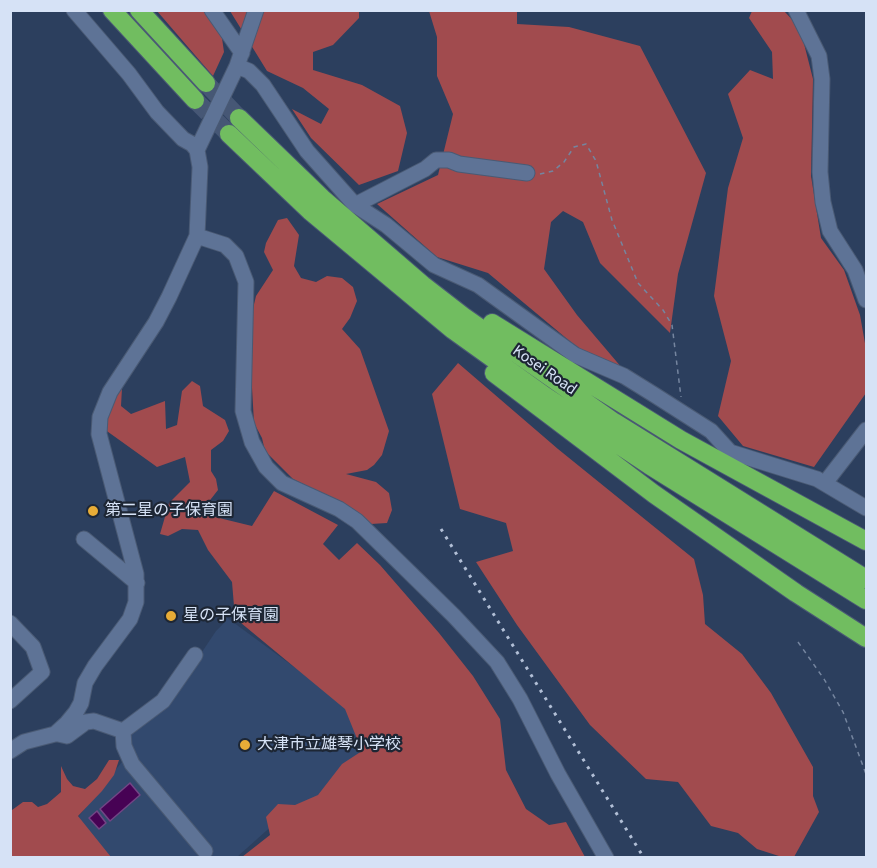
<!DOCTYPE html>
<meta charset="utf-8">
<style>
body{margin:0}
#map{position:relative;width:877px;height:868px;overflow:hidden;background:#2c3f5e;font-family:"Source Sans 3",sans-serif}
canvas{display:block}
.frame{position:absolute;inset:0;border:12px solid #d6e2f6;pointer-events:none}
</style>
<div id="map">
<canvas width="877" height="868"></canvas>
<div class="frame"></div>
</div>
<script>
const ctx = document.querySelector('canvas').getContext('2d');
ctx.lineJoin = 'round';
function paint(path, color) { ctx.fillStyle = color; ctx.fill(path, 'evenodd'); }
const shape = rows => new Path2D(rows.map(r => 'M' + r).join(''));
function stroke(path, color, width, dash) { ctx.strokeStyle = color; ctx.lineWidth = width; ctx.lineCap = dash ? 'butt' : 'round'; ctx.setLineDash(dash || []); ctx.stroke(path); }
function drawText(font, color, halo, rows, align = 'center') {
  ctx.font = font + ' "Source Sans 3","Noto Sans JP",sans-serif'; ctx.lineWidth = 4.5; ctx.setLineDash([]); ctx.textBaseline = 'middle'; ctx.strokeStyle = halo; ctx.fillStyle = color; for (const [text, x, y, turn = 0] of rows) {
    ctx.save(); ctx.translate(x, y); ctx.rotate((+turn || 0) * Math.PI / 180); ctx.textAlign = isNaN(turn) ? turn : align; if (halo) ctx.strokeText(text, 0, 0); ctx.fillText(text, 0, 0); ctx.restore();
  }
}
const built = shape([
 [226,617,350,708,365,758,291,818,285,814,237,857,110,857,80,823,79,816,125,758,132,732,172,697,216,631,223,624]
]);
const green = shape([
 [157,11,205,11,222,38,224,52,213,76],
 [230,11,359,11,359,18,333,45,313,52,313,70,362,85,400,106,407,133,398,171,359,185,311,138,292,109,321,124,329,109,303,88,267,71],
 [429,11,517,11,517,24,569,27,640,46,706,173,678,274,670,333,600,263,583,222,563,211,551,222,544,269,577,315,622,368,578,348,488,273,437,257,377,204,438,175,453,114,437,76,437,37],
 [752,11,784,11,800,28,813,79,811,176,821,238,844,270,860,315,866,349,866,393,814,467,743,446,718,416,731,361,714,296,728,188,743,138,728,94,750,70,773,79,772,52,749,18],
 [287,218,299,235,294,266,301,278,316,282,327,276,342,278,353,287,357,301,350,318,342,329,360,349,389,431,382,455,374,465,367,470,346,474,376,482,389,493,392,510,387,523,371,524,353,509,293,479,265,451,262,438,254,423,250,352,251,317,256,296,273,270,264,252,266,243,278,220],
 [458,363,558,449,694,559,703,595,705,624,742,654,771,693,813,767,813,796,819,812,794,857,782,857,757,849,738,833,711,826,678,782,646,779,590,725,517,625,476,562,513,551,506,523,460,509,432,394],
 [192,381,200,386,203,406,225,420,229,431,223,441,211,450,211,471,216,479,218,490,207,504,206,509,215,517,252,526,274,491,338,525,323,544,339,560,357,543,380,565,439,633,473,676,500,719,506,770,526,809,549,825,566,822,585,857,242,857,270,835,266,817,278,804,295,805,318,795,342,764,362,751,345,709,235,618,232,582,208,550,198,530,182,529,168,536,160,534,169,503,190,482,185,457,157,467,104,429,113,392,122,388,121,406,131,414,165,401,166,429,177,425,182,391],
 [109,760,119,760,114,775,102,791,78,816,111,857,11,857,12,810,23,802,32,802,38,807,47,804,61,792,61,766,67,779,73,786,85,789,97,779]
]);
const water = shape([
 [130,783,140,795,110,821,100,809,130,783],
 [97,811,106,823,99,829,89,818,97,811]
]);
const highwayTunnel = shape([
 [206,83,239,118],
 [195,100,229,134]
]);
const path = shape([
 [540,174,553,171,564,162,574,147,586,144,596,161,612,220,638,283,663,310,672,325,681,397],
 [798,642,824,679,843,712,866,774]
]);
const minor = shape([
 [212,10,242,53],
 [796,10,819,56,822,79,820,172,823,202,830,231,855,270,866,300],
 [237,66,249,71,263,85,307,151,355,205,386,225,434,265,478,285,575,355,624,376,653,394,711,431,730,452,817,479,866,508],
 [197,150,237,66,256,10],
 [355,205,425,169,436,160,449,160,459,164,527,173],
 [197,236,225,245,236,256,246,282,243,411,252,442,266,467,282,483,339,509,357,521,454,616,497,662,520,699,558,774,606,858],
 [825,483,866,430],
 [84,539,137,583],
 [10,623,33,647,42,672,10,701],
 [123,731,124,746,132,764,205,851],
 [58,734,67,736,86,722,94,721,123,731,163,701,195,655],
 [10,751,24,742,55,734,67,723,76,712,81,703,85,683,95,666,130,619,136,602,136,574,99,434,100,417,110,392,156,322,169,297,197,236,200,167,197,150,192,144,183,139,157,112,129,74,74,10]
]);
const highway = shape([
 [112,10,195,100],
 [139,10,206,83],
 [239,118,322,198,423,285,463,316,614,422,866,579],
 [229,134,310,211,453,330,545,396,649,465,866,600],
 [492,323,681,440,866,541],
 [494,373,654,494,796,593,866,638]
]);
const rail = shape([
 [441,529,644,858]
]);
const markers = [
 [93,511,6,"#e7ac37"],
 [171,616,6,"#e7ac37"],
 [245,745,6,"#e7ac37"]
];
const streetNames = [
 ["Kosei Road",544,371,35]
];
const poiNames = [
 ["第二星の子保育園",105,511],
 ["星の子保育園",183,616],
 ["大津市立雄琴小学校",257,745]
];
paint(built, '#32496e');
paint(green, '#a14b4e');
paint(water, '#470254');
stroke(water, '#724585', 1.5);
stroke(highwayTunnel, '#465775', 18, [18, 9]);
stroke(minor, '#4a5a74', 17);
stroke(highway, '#4a5a74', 20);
stroke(path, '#75859f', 1.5, [4.5, 4.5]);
stroke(minor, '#5e7396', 15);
stroke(highway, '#71bd60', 18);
stroke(rail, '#b2bfd6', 3, [3, 6]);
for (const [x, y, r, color] of markers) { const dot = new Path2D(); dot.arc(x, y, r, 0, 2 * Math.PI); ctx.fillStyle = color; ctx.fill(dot); stroke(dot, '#1d2634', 2); }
drawText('16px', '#d6e2f6', '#1d2634', streetNames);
drawText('16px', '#d6e2f6', '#1d2634', poiNames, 'left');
</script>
